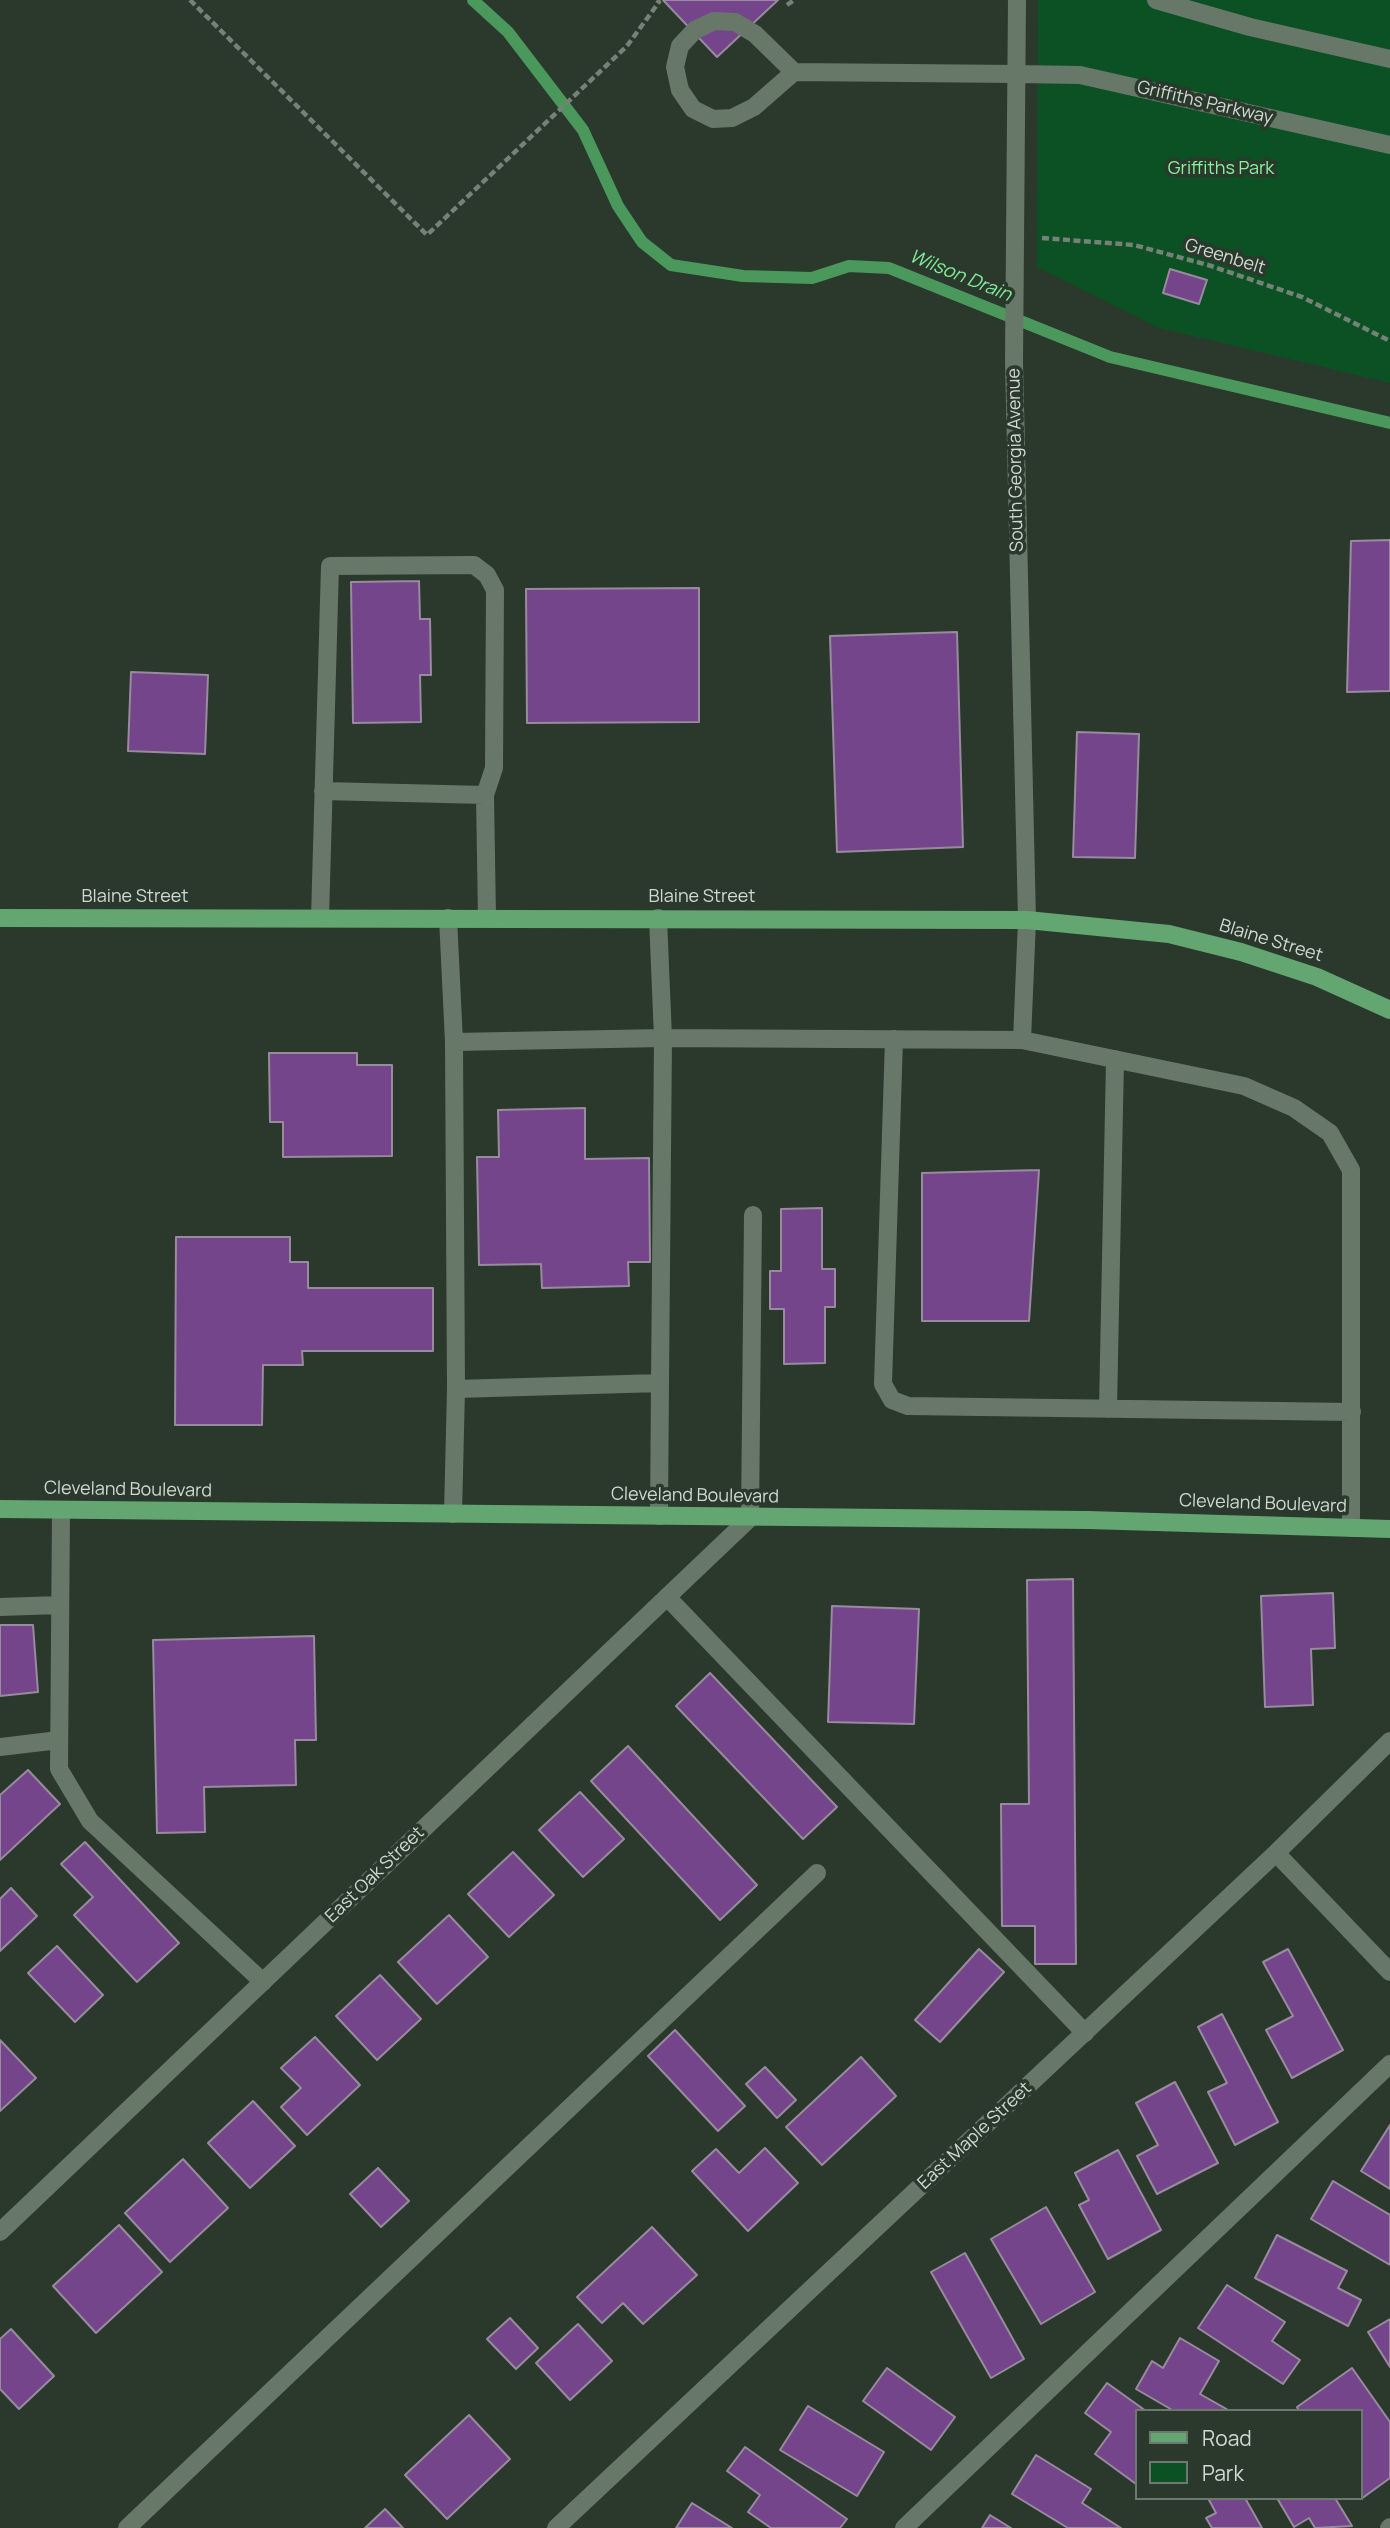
<!DOCTYPE html>
<style>
body{margin:0}
#map{position:relative;width:1390px;height:2528px;overflow:hidden;background:#2a392c;font-family:Manrope,sans-serif}
canvas{display:block}
.legend{position:absolute;left:1135px;top:2409px;width:228px;height:91px;box-sizing:border-box;background:#2a392c;border:2px solid #6c796e;margin:0;padding:9px 12px;list-style:none;font-size:21px;color:#cfd9d1}
.legend li{display:flex;align-items:center;gap:14px;height:35px}
.legend b{width:35px;border:2px solid #6c796e}
</style>
<div id="map">
<canvas width="1390" height="2528"></canvas>
<ul class="legend">
<li><b style="height:9px;background:#63a672"></b>Road</li>
<li><b style="height:19px;background:#0c5123"></b>Park</li>
</ul>
</div>
<script>
const ctx = document.querySelector('canvas').getContext('2d');
ctx.lineJoin = 'round';
function paint(path, color) { ctx.fillStyle = color; ctx.fill(path, 'evenodd'); }
const shape = rows => new Path2D(rows.map(r => 'M' + r).join(''));
function stroke(path, color, width, dash) { ctx.strokeStyle = color; ctx.lineWidth = width; ctx.lineCap = dash ? 'butt' : 'round'; ctx.setLineDash(dash || []); ctx.stroke(path); }
function drawText(font, color, halo, rows, align = 'center') {
  ctx.font = font + ' Manrope,sans-serif'; ctx.lineWidth = 7; ctx.setLineDash([]); ctx.textBaseline = 'middle'; ctx.strokeStyle = halo; ctx.fillStyle = color; for (const [text, x, y, turn = 0] of rows) {
    ctx.save(); ctx.translate(x, y); ctx.rotate((+turn || 0) * Math.PI / 180); ctx.textAlign = isNaN(turn) ? turn : align; if (halo) ctx.strokeText(text, 0, 0); ctx.fillText(text, 0, 0); ctx.restore();
  }
}
const green = shape([
 [1038,0,1390,0,1390,383,1159,328,1037,267]
]);
const stream = shape([
 [473,0,508,32,583,130,618,206,642,242,671,265,743,276,812,278,849,266,889,268,1110,357,1390,423]
]);
const building = shape([
 [663,0,778,0,717,57,663,0],
 [1170,269,1207,280,1199,304,1163,293,1170,269],
 [1390,540,1390,691,1347,692,1351,541,1390,540],
 [419,581,420,619,430,619,431,675,420,675,421,722,353,723,351,582,419,581],
 [699,588,699,722,527,723,526,589,699,588],
 [957,632,963,847,837,852,830,636,957,632],
 [131,672,208,675,205,754,128,751,131,672],
 [1077,732,1139,734,1135,858,1073,857,1077,732],
 [269,1053,357,1053,357,1065,392,1065,392,1156,283,1157,283,1122,270,1122,269,1053],
 [585,1108,585,1159,649,1158,650,1262,628,1262,629,1286,542,1288,541,1264,479,1265,477,1157,499,1157,498,1110,585,1108],
 [1039,1170,1029,1321,922,1321,922,1173,1039,1170],
 [822,1208,822,1269,835,1269,835,1307,825,1307,825,1363,784,1364,784,1309,770,1309,770,1271,781,1271,781,1209,822,1208],
 [176,1237,290,1237,290,1262,308,1262,308,1288,433,1288,433,1351,302,1351,303,1365,263,1365,262,1425,175,1425,176,1237],
 [1073,1579,1076,1964,1035,1964,1035,1926,1002,1926,1001,1804,1029,1804,1027,1580,1073,1579],
 [1333,1593,1335,1648,1311,1649,1313,1705,1265,1707,1261,1596,1333,1593],
 [832,1606,919,1609,914,1724,828,1722,832,1606],
 [0,1625,33,1625,38,1692,0,1696,0,1625],
 [314,1636,316,1740,295,1740,296,1785,204,1787,205,1832,157,1833,153,1640,314,1636],
 [710,1673,837,1807,803,1839,676,1706,710,1673],
 [628,1746,757,1885,720,1920,591,1781,628,1746],
 [28,1770,60,1804,0,1860,0,1795,28,1770],
 [580,1792,624,1839,583,1877,539,1830,580,1792],
 [85,1842,179,1943,137,1982,74,1915,93,1897,61,1864,85,1842],
 [513,1852,554,1895,509,1937,468,1894,513,1852],
 [11,1888,37,1916,0,1951,0,1899,11,1888],
 [449,1915,488,1957,437,2004,398,1962,449,1915],
 [57,1946,103,1995,75,2022,28,1973,57,1946],
 [979,1949,1004,1972,940,2042,915,2020,979,1949],
 [1288,1949,1343,2050,1292,2078,1266,2030,1293,2016,1263,1962,1288,1949],
 [380,1975,421,2019,377,2060,336,2016,380,1975],
 [1222,2014,1278,2122,1235,2145,1208,2092,1227,2083,1198,2027,1222,2014],
 [675,2030,745,2106,718,2131,648,2056,675,2030],
 [315,2037,360,2085,307,2135,281,2107,301,2088,281,2068,315,2037],
 [0,2040,36,2078,0,2111,0,2040],
 [861,2057,896,2096,822,2165,786,2127,861,2057],
 [765,2067,796,2100,777,2118,746,2084,765,2067],
 [1175,2082,1218,2163,1157,2194,1137,2156,1158,2145,1136,2103,1175,2082],
 [253,2101,295,2146,250,2188,208,2143,253,2101],
 [1390,2125,1390,2189,1361,2171,1390,2125],
 [765,2148,798,2183,748,2231,692,2171,716,2149,739,2173,765,2148],
 [1118,2150,1161,2230,1108,2259,1079,2205,1089,2200,1075,2173,1118,2150],
 [183,2159,228,2208,170,2262,125,2213,183,2159],
 [378,2168,409,2201,381,2227,350,2194,378,2168],
 [1333,2181,1390,2215,1390,2265,1311,2219,1333,2181],
 [1046,2207,1095,2292,1041,2324,991,2239,1046,2207],
 [119,2225,162,2272,96,2333,53,2286,119,2225],
 [652,2227,697,2275,643,2324,623,2303,602,2323,577,2297,652,2227],
 [1277,2235,1347,2271,1338,2288,1361,2300,1348,2326,1255,2278,1277,2235],
 [965,2253,1024,2359,991,2378,931,2272,965,2253],
 [1227,2285,1285,2322,1272,2341,1300,2360,1283,2384,1198,2328,1227,2285],
 [510,2318,538,2348,516,2369,487,2339,510,2318],
 [1390,2319,1390,2367,1368,2332,1390,2319],
 [578,2324,612,2361,570,2400,536,2363,578,2324],
 [11,2329,54,2376,19,2409,0,2389,0,2339,11,2329],
 [1180,2338,1219,2361,1200,2394,1230,2411,1174,2411,1136,2389,1152,2361,1163,2368,1180,2338],
 [887,2368,955,2417,931,2450,863,2401,887,2368],
 [1352,2368,1390,2422,1390,2478,1361,2499,1360,2411,1299,2411,1297,2407,1352,2368],
 [1107,2383,1146,2411,1136,2411,1136,2484,1095,2454,1111,2432,1085,2413,1107,2383],
 [808,2406,884,2452,857,2496,780,2450,808,2406],
 [469,2415,510,2459,447,2519,405,2475,469,2415],
 [745,2447,847,2519,840,2528,771,2528,748,2512,760,2495,727,2471,745,2447],
 [1036,2455,1091,2489,1082,2503,1121,2528,1068,2528,1012,2494,1036,2455],
 [1208,2498,1245,2498,1262,2528,1212,2528,1206,2518,1216,2513,1208,2498],
 [1277,2498,1335,2498,1352,2526,1315,2528,1309,2518,1294,2527,1277,2498],
 [692,2503,732,2528,676,2528,692,2503],
 [385,2509,403,2528,365,2528,385,2509],
 [990,2515,1011,2528,982,2528,990,2515]
]);
const path = shape([
 [190,0,427,235,627,46,659,2,657,0],
 [787,5,794,0],
 [1042,238,1134,245,1208,265,1302,297,1390,341]
]);
const lane = shape([
 [1156,0,1250,27,1390,59],
 [794,72,755,34,735,22,714,21,695,30,680,46,675,67,680,90,693,109,713,119,732,118,754,107,794,72,1018,74],
 [323,791,485,795],
 [320,918,330,566,474,565,487,575,495,590,494,768,485,795,487,918],
 [448,918,454,1042,456,1389,660,1383,663,1038,454,1042],
 [658,918,663,1038,1022,1040],
 [1027,920,1022,1040,1244,1086,1294,1108,1330,1133,1351,1170,1351,1528],
 [894,1039,883,1384,892,1400,908,1406,1352,1412],
 [1108,1409,1115,1059],
 [61,1511,59,1769,90,1821,263,1982],
 [453,1514,456,1389],
 [659,1516,660,1383],
 [750,1518,753,1215],
 [667,1597,1085,2033],
 [0,1607,59,1605],
 [0,1747,59,1740],
 [127,2528,817,1873]
]);
const street = shape([
 [1017,0,1014,362,1027,920],
 [1018,74,1080,75,1390,145],
 [1276,1853,1390,1972],
 [0,2232,750,1518],
 [556,2528,1276,1853,1390,1741],
 [904,2528,1390,2064],
 [1389,2528,1390,2527]
]);
const primary = shape([
 [0,918,1027,920,1169,934,1241,952,1317,977,1390,1010],
 [0,1509,1088,1520,1390,1529]
]);
const streetNames = [
 ["Griffiths Parkway",1205,103,13],
 ["Greenbelt",1225,257,17],
 ["South Georgia Avenue",1016,460,-91],
 ["Blaine Street",135,897],
 ["Blaine Street",702,897],
 ["Blaine Street",1271,941,17],
 ["Cleveland Boulevard",128,1490,1],
 ["Cleveland Boulevard",695,1496,1],
 ["Cleveland Boulevard",1263,1504,2],
 ["East Oak Street",375,1875,-44],
 ["East Maple Street",975,2136,-43]
];
const parkNames = [
 ["Griffiths Park",1221,169]
];
const waterNames = [
 ["Wilson Drain",960,276,22]
];
paint(green, '#0c5123');
stroke(stream, '#4b985d', 12);
paint(building, '#74458a');
stroke(building, '#978b9d', 2);
stroke(path, '#758277', 4.5, [7, 3.5]);
stroke(lane, '#677869', 18);
stroke(street, '#677869', 18);
stroke(primary, '#63a672', 18);
drawText('18px', '#cfd9d1', '#2a392c', streetNames);
drawText('18px', '#8af09f', '#2a392c', parkNames);
drawText('italic 19px', '#82e998', '#2a392c', waterNames);
</script>
